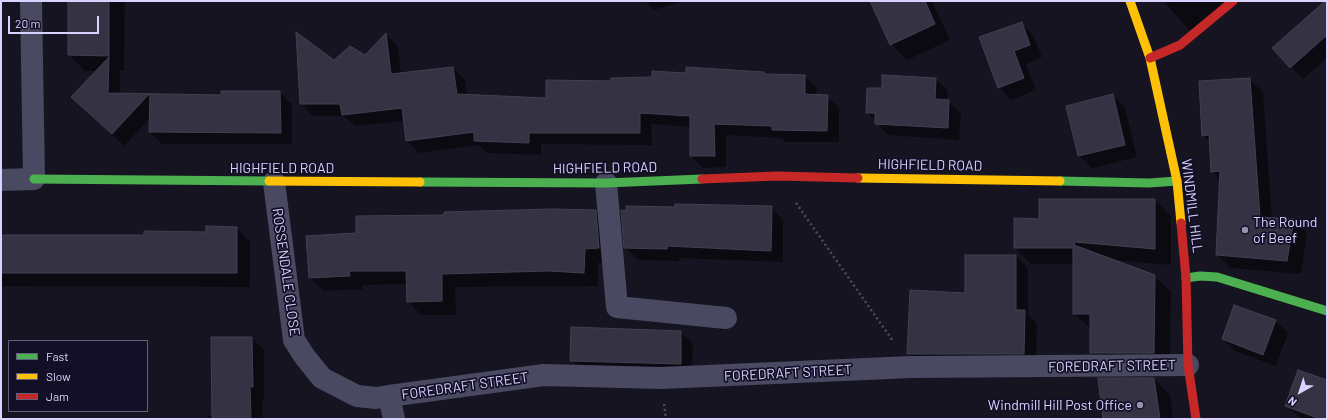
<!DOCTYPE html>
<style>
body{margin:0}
#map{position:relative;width:1328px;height:420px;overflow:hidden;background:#161421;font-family:Barlow,sans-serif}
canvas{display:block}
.frame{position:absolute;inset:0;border:2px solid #d9d4ff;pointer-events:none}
.legend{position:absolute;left:8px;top:340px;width:140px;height:72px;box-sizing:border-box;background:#130f26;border:1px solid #625e7d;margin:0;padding:5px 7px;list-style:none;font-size:12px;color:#d9d4ff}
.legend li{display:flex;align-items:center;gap:8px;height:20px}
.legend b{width:20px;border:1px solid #625e7d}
.north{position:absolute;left:1280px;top:372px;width:40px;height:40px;-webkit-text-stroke:3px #130f26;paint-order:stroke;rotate:219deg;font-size:11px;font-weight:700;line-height:16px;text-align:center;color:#d9d4ff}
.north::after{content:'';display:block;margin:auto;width:14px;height:18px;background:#d9d4ff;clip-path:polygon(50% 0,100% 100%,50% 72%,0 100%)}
.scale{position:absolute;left:8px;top:16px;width:91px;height:18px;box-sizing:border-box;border:2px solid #d9d4ff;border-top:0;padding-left:5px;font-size:12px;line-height:14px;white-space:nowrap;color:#d9d4ff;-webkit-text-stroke:3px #130f26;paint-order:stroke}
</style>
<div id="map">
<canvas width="1328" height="420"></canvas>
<div class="frame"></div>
<ul class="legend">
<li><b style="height:5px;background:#4caf50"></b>Fast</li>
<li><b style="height:5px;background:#ffc107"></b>Slow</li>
<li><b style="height:5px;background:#c62828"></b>Jam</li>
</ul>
<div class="north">N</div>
<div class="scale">20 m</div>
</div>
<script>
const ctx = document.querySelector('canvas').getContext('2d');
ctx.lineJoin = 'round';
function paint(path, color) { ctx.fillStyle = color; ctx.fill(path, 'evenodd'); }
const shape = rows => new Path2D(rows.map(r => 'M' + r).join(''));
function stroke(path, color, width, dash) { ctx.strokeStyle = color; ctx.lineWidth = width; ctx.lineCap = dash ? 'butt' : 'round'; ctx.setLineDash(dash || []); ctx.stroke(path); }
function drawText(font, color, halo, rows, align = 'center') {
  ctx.font = font + ' Barlow,sans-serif'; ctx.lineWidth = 3.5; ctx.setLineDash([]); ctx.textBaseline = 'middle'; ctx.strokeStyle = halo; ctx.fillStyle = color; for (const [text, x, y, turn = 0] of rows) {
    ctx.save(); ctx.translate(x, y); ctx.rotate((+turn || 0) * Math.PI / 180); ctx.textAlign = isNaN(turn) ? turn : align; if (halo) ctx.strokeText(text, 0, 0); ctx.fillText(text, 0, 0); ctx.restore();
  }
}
const shadow = shape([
 [69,1,125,1,124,71,120,71,120,94,222,96,279,92,292,104,292,144,162,144,150,132,150,118,124,146,85,109,97,71,85,71,69,55],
 [645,1,683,1,654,10],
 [871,1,932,1,950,40,907,60,891,44],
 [1163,1,1227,1,1191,32],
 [1327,1,1327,58,1303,79,1291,67],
 [1021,23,1033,35,1042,57,1026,64,1036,90,1011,100,999,87],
 [386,35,398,46,401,73,453,68,465,80,467,96,547,99,612,82,687,74,764,73,766,75,804,76,817,88,816,96,827,96,839,108,839,142,785,142,782,138,726,135,726,167,703,168,691,156,691,127,651,124,652,145,541,144,541,155,487,153,479,145,419,153,407,141,405,121,355,126,344,116,313,116,301,104,334,61,365,56],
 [936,79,948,91,947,101,961,113,959,140,888,135,867,112],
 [1249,79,1263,92,1272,219,1294,220,1307,233,1301,274,1231,268,1217,254,1220,180,1212,171,1210,143,1203,135],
 [1113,95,1125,108,1137,157,1092,168,1079,156,1067,107],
 [1155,200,1171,216,1171,265,1113,260,1154,276,1171,292,1170,368,1107,369,1091,353,1091,329,1074,313,1074,264,1031,264,1015,248,1040,220],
 [771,207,783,220,783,262,679,258,679,261,638,260,625,248],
 [595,211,609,224,612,261,598,263,598,286,455,287,456,315,421,315,408,301,408,284,362,285,363,289,324,291,310,278,357,234,445,216],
 [237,228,250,242,250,287,1,286,1,236,145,236,207,233],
 [1016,256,1028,268,1028,314,1037,324,1036,365,920,365,908,353],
 [1235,306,1276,321,1288,333,1276,366,1235,351,1223,339],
 [681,332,693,344,692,376,584,372,571,360],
 [251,338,264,350,264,399,262,399,263,419,207,419,207,416,213,416],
 [1154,379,1170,395,1173,419,1104,419],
 [1327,381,1327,419,1301,419,1286,406]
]);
const building = shape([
 [68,1,109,1,109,56,68,55,68,1],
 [870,1,925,1,935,24,890,45,870,1],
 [1325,1,1327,1,1327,35,1290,68,1272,48,1325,1],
 [1022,22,1030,45,1014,51,1024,78,998,88,979,37,1022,22],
 [296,32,334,60,350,46,365,55,386,33,391,74,453,67,457,94,546,98,546,80,611,81,611,78,652,77,652,71,686,73,686,67,764,72,764,74,805,75,805,94,828,95,827,131,772,130,772,126,714,124,715,156,690,156,690,116,640,113,640,133,529,133,529,143,474,141,474,132,406,141,402,108,342,115,340,104,300,104,296,32],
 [109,57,108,93,221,95,221,91,280,91,281,133,149,132,150,93,112,134,71,97,109,57],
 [882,75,936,78,935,99,949,100,948,128,875,124,875,113,866,113,867,88,882,88,882,75],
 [1250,78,1260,217,1294,219,1287,261,1216,255,1220,171,1211,172,1209,135,1202,136,1199,81,1250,78],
 [1113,94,1125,145,1078,156,1066,106,1113,94],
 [1039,199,1155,199,1155,249,1075,242,1074,245,1155,275,1154,353,1090,353,1090,314,1073,314,1073,248,1014,248,1014,218,1039,219,1039,199],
 [675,204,772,206,771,251,667,246,667,249,624,248,621,210,626,211,626,206,675,207,675,204],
 [552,209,596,210,599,248,585,249,584,273,549,271,442,274,442,301,407,302,406,271,349,271,350,276,309,278,306,236,356,233,356,216,444,215,444,212,552,209],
 [206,226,237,227,237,273,1,273,1,235,144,235,144,231,206,232,206,226],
 [965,255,1016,255,1016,310,1025,310,1024,354,907,354,910,290,965,293,965,255],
 [1234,305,1276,320,1263,355,1222,339,1234,305],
 [571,327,681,331,681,364,570,361,571,327],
 [211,337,252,337,253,387,250,387,251,419,212,419,211,337],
 [1298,370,1327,380,1327,419,1320,419,1285,406,1298,370],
 [1098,378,1154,378,1160,419,1103,419,1098,378]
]);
const path = shape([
 [796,203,893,341],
 [664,404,666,419]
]);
const street = shape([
 [1,180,34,179,31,1],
 [274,182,294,340,305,357,322,378,357,396,376,398,389,396,394,419],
 [606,183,617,307,726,318],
 [389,396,544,375,661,378,911,367,1188,365]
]);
const fast = shape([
 [34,179,269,181],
 [1060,181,1149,183,1177,181],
 [420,182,606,183,702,179],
 [1186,278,1200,276,1217,277,1327,311]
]);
const slow = shape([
 [1130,1,1150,58,1177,181,1181,223],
 [858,178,1060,181],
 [269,181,420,182]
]);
const jam = shape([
 [1150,58,1180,45,1233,1],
 [702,179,777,176,858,178],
 [1181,223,1186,278,1188,365,1196,419]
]);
const markers = [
 [1245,230,4,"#9591b1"],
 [1140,405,4,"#9591b1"]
];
const streetNames = [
 ["HIGHFIELD ROAD",930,165,1],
 ["HIGHFIELD ROAD",282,168],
 ["HIGHFIELD ROAD",605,168,-1],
 ["WINDMILL HILL",1192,206,83],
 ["ROSSENDALE CLOSE",286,272,82],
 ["FOREDRAFT STREET",1112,366,-1],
 ["FOREDRAFT STREET",788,373,-3],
 ["FOREDRAFT STREET",465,386,-8]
];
const poiNames = [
 ["The Round",1253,222],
 ["of Beef",1253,238],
 ["Windmill Hill Post Office",1132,405,"right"]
];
paint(shadow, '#0007');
paint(building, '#343243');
stroke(building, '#433f54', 1);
stroke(path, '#44505f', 2.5, [2, 3]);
stroke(street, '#4a4962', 22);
stroke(fast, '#4caf50', 9);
stroke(slow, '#ffc107', 9);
stroke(jam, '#c62828', 9);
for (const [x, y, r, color] of markers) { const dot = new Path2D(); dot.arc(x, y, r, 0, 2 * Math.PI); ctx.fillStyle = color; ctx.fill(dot); stroke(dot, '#130f26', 1.5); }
drawText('14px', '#d9d4ff', '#130f26', streetNames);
drawText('14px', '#d9d4ff', '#130f26', poiNames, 'left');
</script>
